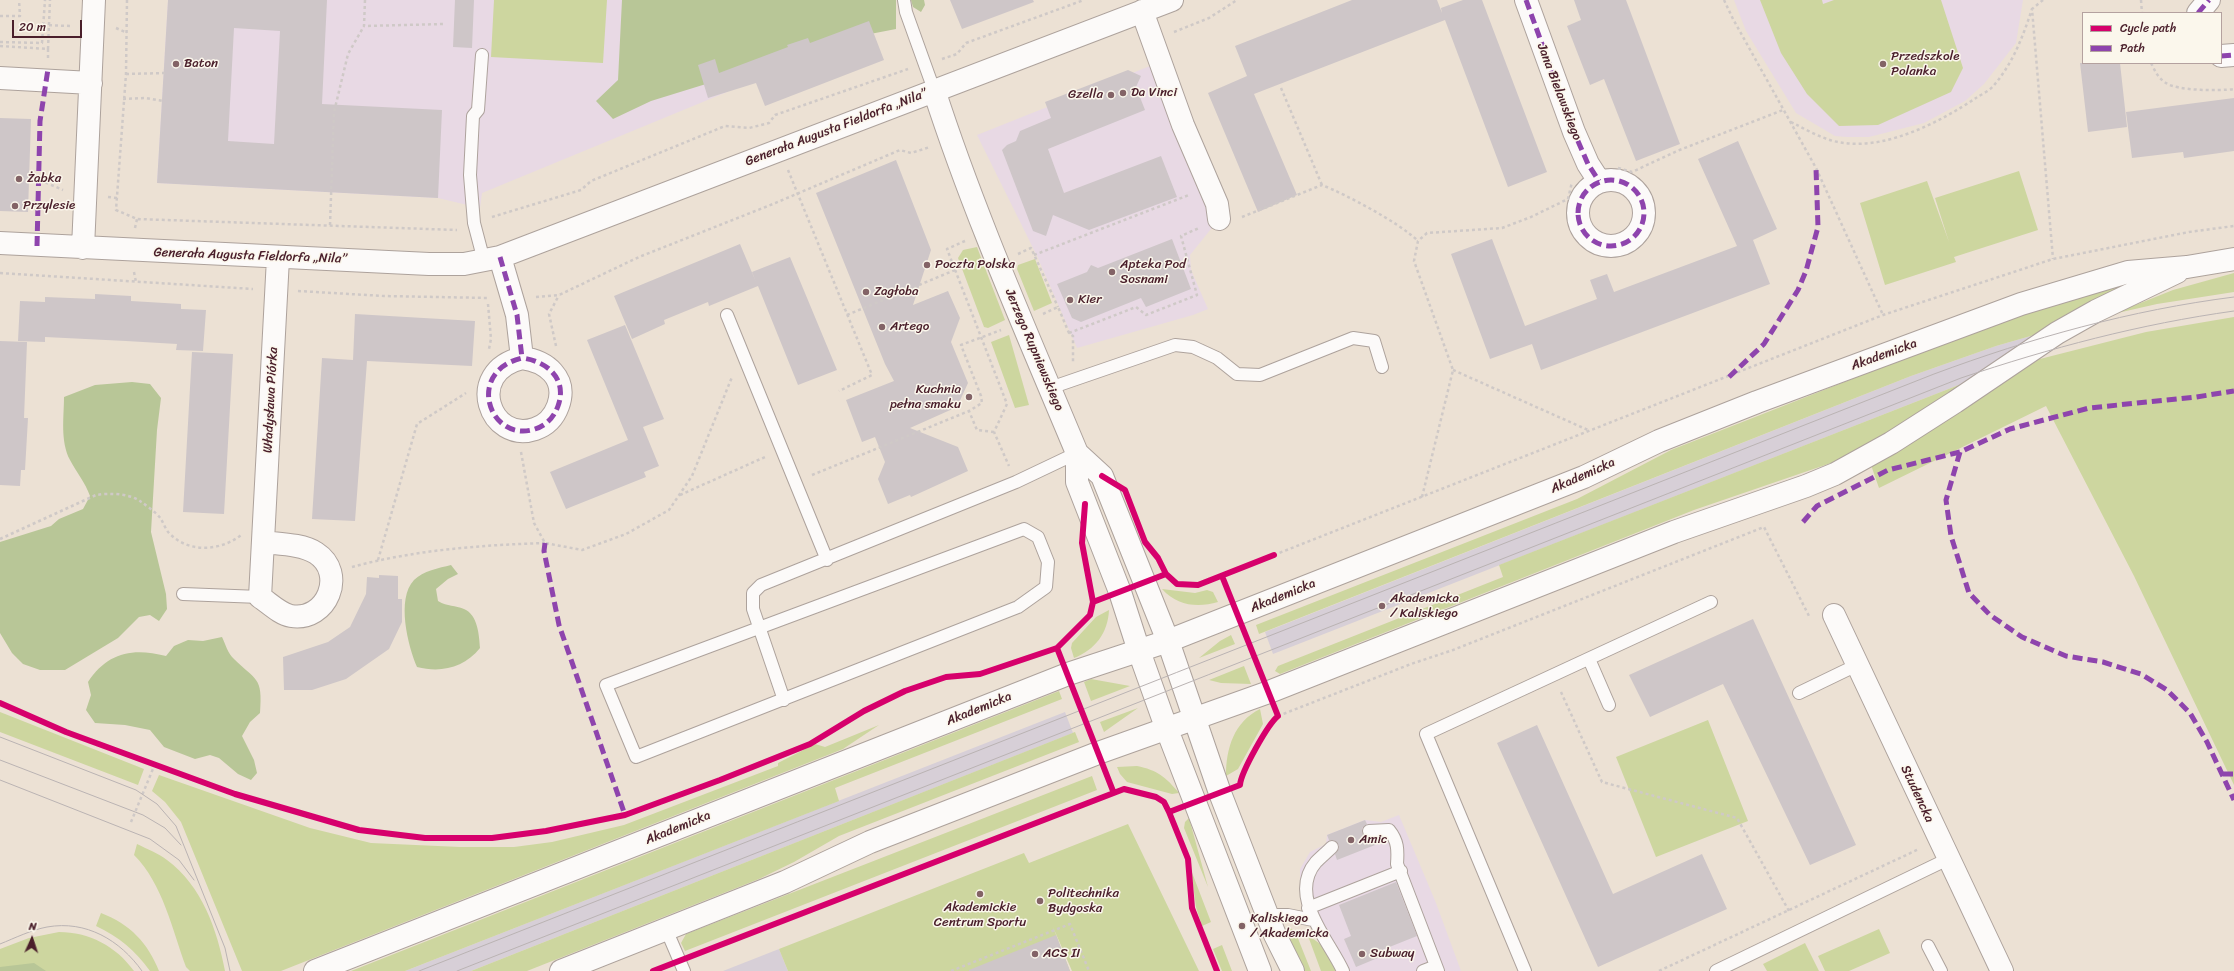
<!DOCTYPE html>
<html>
<head>
<meta charset="utf-8">
<style>
  body { margin:0 }
  #map { position:relative; width:2234px; height:971px; overflow:hidden; background:#ece1d4; font-family:Sriracha,sans-serif }
  canvas { display:block }
  .legend { position:absolute; left:2082px; top:12px; width:140px; height:52px; box-sizing:border-box; background:#fbf7ec; border:1px solid #b4a19f; margin:0; padding:5px 7px; list-style:none; font-size:12px; color:#4a1f2b }
  .legend li { display:flex; align-items:center; gap:8px; height:20px }
  .legend b { width:20px; border:1px solid #b4a19f }
  .north { position:absolute; left:12px; top:919px; width:40px; height:40px; -webkit-text-stroke:3px #fbf7ec; paint-order:stroke; rotate:3deg; font-size:11px; font-weight:700; line-height:16px; text-align:center; color:#4a1f2b }
  .north::after { content:''; display:block; margin:auto; width:14px; height:18px; background:#4a1f2b; clip-path:polygon(50% 0,100% 100%,50% 72%,0 100%) }
  .scale { position:absolute; left:12px; top:20px; width:70px; height:18px; box-sizing:border-box; border:2px solid #4a1f2b; border-top:0; padding-left:5px; font-size:12px; line-height:14px; white-space:nowrap; color:#4a1f2b; -webkit-text-stroke:3px #fbf7ec; paint-order:stroke }
</style>
</head>
<body>
<div id="map">
<canvas width="2234" height="971"></canvas>
<ul class="legend">
<li><b style="height:5px;background:#d6006c"></b>Cycle path</li>
<li><b style="height:5px;background:#8e44ad"></b>Path</li>
</ul>
<div class="north">N</div>
<div class="scale">20 m</div>
</div>
<script>
const g = document.querySelector('canvas').getContext('2d');
g.lineJoin = 'round';
function paint(path, color) { g.fillStyle = color; g.fill(path, 'evenodd'); }
function stroke(path, color, width, dash) { g.strokeStyle = color; g.lineWidth = width; g.lineCap = dash ? 'butt' : 'round'; g.setLineDash(dash || []); g.stroke(path); }
function label(font, color, halo, rows, align = 'center') {
  g.font = font + ' Sriracha,sans-serif'; g.lineWidth = 3; g.setLineDash([]); g.textBaseline = 'middle'; g.strokeStyle = halo; g.fillStyle = color; for (const [text, x, y, turn = 0] of rows) {
    g.save(); g.translate(x, y); g.rotate((+turn || 0) * Math.PI / 180); g.textAlign = isNaN(turn) ? turn : align; if (halo) g.strokeText(text, 0, 0); g.fillText(text, 0, 0); g.restore();
  }
}
paint(new Path2D(`
  M 168,0 L 697,0 L 727,92 L 482,193 L 480,208 L 438,198 L 157,183 Z
  M 1734,0 L 2023,0 L 2016,43 L 1984,84 L 1965,101 L 1924,123 L 1869,137 L 1847,137 L 1835,136 L 1796,113 L 1746,31 Z
  M 1160,62 L 1219,219 L 1190,255 L 1191,270 L 1208,309 L 1193,315 L 1077,348 L 1037,256 L 977,135 Z
  M 1399,815 L 1436,903 L 1461,971 L 1343,971 L 1300,887 L 1300,869 L 1310,852 L 1326,844 L 1327,835 L 1365,820 L 1381,822 Z`), '#e8d9e4');
paint(new Path2D(`
  M 2041,333 L 1974,379 L 1273,654 L 1265,632 L 1911,376 L 1996,346 Z
  M 1065,712 L 1073,733 L 471,971 L 405,971 Z
  M 779,949 L 788,971 L 723,971 Z`), '#d7cfd7');
paint(new Path2D(`
  M 494,0 L 607,0 L 603,63 L 491,57 Z
  M 1760,0 L 1822,0 L 1823,4 L 1834,0 L 1941,0 L 1963,68 L 1951,92 L 1878,125 L 1839,126 L 1807,94 L 1781,53 Z
  M 2019,171 L 2038,230 L 1954,257 L 1956,262 L 1885,285 L 1860,203 L 1927,181 L 1949,242 L 1935,198 Z
  M 977,247 L 1005,320 L 988,328 L 984,327 L 958,258 L 963,250 Z
  M 1035,259 L 1052,303 L 1034,311 L 1017,269 L 1018,265 Z
  M 2234,273 L 2234,292 L 2157,304 L 2113,314 L 2173,290 Z
  M 2132,282 L 2041,333 L 1996,346 L 1911,376 L 1259,634 L 1256,625 L 1577,499 L 1671,450 L 1908,357 L 2069,298 Z
  M 2234,317 L 2234,785 L 2134,576 L 2046,406 L 1879,488 L 1871,465 L 2036,360 L 2146,332 Z
  M 1009,335 L 1029,405 L 1015,408 L 991,342 Z
  M 1974,379 L 1910,421 L 1834,462 L 1694,510 L 1280,674 L 1275,671 L 1278,666 L 1503,577 L 1499,565 Z
  M 1162,589 L 1195,593 L 1207,590 L 1213,592 L 1218,602 C 1198,608 1177,606 1162,589 Z
  M 1109,610 C 1108,633 1095,650 1074,658 L 1071,648 L 1072,643 L 1096,617 Z
  M 1231,635 L 1235,644 L 1199,658 L 1220,641 Z
  M 1244,666 L 1251,684 L 1221,683 L 1209,680 Z
  M 1091,679 L 1130,686 L 1091,701 L 1084,682 Z
  M 1059,691 L 1062,699 L 835,788 L 839,801 L 405,971 L 351,971 Z
  M 1138,708 L 1104,732 L 1100,722 Z
  M 1260,709 L 1263,724 L 1238,769 L 1226,776 C 1226,748 1234,722 1260,709 Z
  M 0,712 L 144,769 L 138,785 L 0,732 Z
  M 1708,720 L 1748,821 L 1656,857 L 1616,757 Z
  M 879,725 L 843,749 L 281,971 L 242,971 L 181,822 L 165,802 L 152,791 L 159,775 L 310,828 L 371,843 L 460,847 L 514,847 L 552,842 L 624,825 L 778,766 L 778,763 L 815,744 L 825,747 Z
  M 1075,732 L 1079,742 L 839,836 L 794,862 L 759,879 L 527,971 L 471,971 Z
  M 1137,766 C 1157,770 1166,777 1179,793 L 1172,794 L 1127,782 L 1120,774 L 1117,767 Z
  M 1092,776 L 1097,790 L 685,951 L 681,943 L 686,934 Z
  M 1189,818 L 1208,887 L 1184,828 L 1185,822 Z
  M 1128,824 L 1199,971 L 1072,971 L 1053,927 L 1070,971 L 788,971 L 779,949 L 1024,853 L 1029,863 Z
  M 137,844 C 147,849 158,853 167,860 C 202,886 217,929 225,971 L 190,971 L 186,967 C 172,929 163,884 134,855 Z
  M 1191,870 L 1211,922 L 1202,926 L 1196,907 Z
  M 101,913 C 130,924 148,943 159,971 L 150,971 C 135,950 119,937 96,926 Z
  M 1290,928 L 1295,931 L 1311,971 L 1302,971 L 1286,931 Z
  M 1879,929 L 1890,953 L 1849,971 L 1825,971 L 1818,956 Z
  M 59,932 C 89,932 116,946 134,971 L 0,971 L 0,949 L 29,938 Z
  M 1308,936 C 1323,943 1330,956 1336,971 L 1321,971 Z
  M 1805,943 L 1819,971 L 1767,971 L 1763,964 Z
  M 1222,945 L 1232,971 L 1222,971 L 1213,949 Z`), '#cdd69f');
paint(new Path2D(`
  M 622,0 L 896,0 L 896,29 L 808,46 L 748,71 L 651,101 L 613,119 L 596,101 L 618,80 Z
  M 911,0 L 924,0 L 925,5 L 921,12 L 913,7 Z
  M 132,382 L 150,384 L 161,398 L 157,430 L 151,532 L 166,594 L 167,609 L 159,621 L 150,615 L 139,617 L 118,638 L 65,670 L 40,670 L 23,664 L 12,653 L 0,633 L 0,542 L 51,526 L 59,519 L 83,509 L 90,496 C 85,482 77,473 70,460 C 60,441 64,417 64,397 L 95,385 Z
  M 451,565 L 458,574 L 448,579 L 436,589 L 438,601 C 448,607 455,605 464,609 C 478,615 479,635 480,648 C 464,668 441,673 417,667 C 408,646 396,599 414,580 C 423,571 439,568 451,565 Z
  M 222,637 C 225,643 228,654 234,659 C 256,681 263,676 260,713 L 250,722 L 242,736 L 254,760 L 257,773 L 251,780 L 238,774 L 219,758 L 210,755 L 195,759 L 164,747 L 150,730 L 125,725 L 95,723 L 86,710 L 91,695 L 88,682 C 107,653 132,647 166,656 L 174,646 L 188,640 L 203,641 Z
  M 34,963 L 46,971 L 0,971 L 0,967 Z`), '#b8c697');
paint(new Path2D(`
  M 168,0 L 327,0 L 322,104 L 442,110 L 438,198 L 157,183 ZM 234,28 L 280,31 L 274,144 L 228,141 Z
  M 455,0 L 474,0 L 472,48 L 453,47 Z
  M 950,0 L 1033,0 L 1034,2 L 962,29 Z
  M 1352,0 L 1437,0 L 1442,13 L 1441,8 L 1463,0 L 1482,0 L 1547,172 L 1508,187 L 1445,20 L 1254,94 L 1297,195 L 1258,212 L 1208,93 L 1247,76 L 1235,46 Z
  M 1574,0 L 1626,0 L 1680,144 L 1636,161 L 1604,79 L 1590,85 L 1567,26 L 1581,20 Z
  M 869,21 L 884,60 L 765,106 L 756,83 L 708,98 L 698,65 L 715,59 L 719,73 L 788,47 L 787,45 L 808,38 L 810,43 Z
  M 2080,63 L 2120,63 L 2127,127 L 2088,132 Z
  M 1128,70 L 1141,76 L 1136,87 L 1145,110 L 1048,149 L 1064,193 L 1161,156 L 1177,197 L 1089,230 L 1053,215 L 1046,236 L 1033,231 L 1002,150 L 1007,145 L 1016,141 L 1020,131 L 1051,118 L 1045,102 Z
  M 2234,98 L 2234,151 L 2184,158 L 2183,152 L 2132,158 L 2126,112 Z
  M 0,118 L 31,119 L 28,212 L 0,211 Z
  M 1738,141 L 1777,229 L 1753,240 L 1770,284 L 1541,370 L 1532,344 L 1490,359 L 1451,254 L 1492,239 L 1525,326 L 1597,299 L 1590,280 L 1607,274 L 1614,292 L 1737,246 L 1698,159 Z
  M 896,160 L 931,250 L 913,305 L 948,291 L 960,318 L 951,342 L 968,383 L 957,407 L 910,428 L 958,447 L 968,471 L 911,497 L 910,495 L 888,504 L 878,479 L 885,462 L 875,437 L 862,442 L 846,400 L 894,381 L 885,364 L 816,193 Z
  M 1172,239 L 1191,289 L 1146,307 L 1141,298 L 1081,322 L 1072,318 L 1057,284 L 1087,272 L 1091,265 L 1098,268 Z
  M 740,244 L 756,282 L 752,272 L 790,257 L 837,370 L 798,385 L 758,286 L 709,306 L 708,302 L 664,320 L 665,324 L 632,339 L 614,296 Z
  M 95,294 L 131,296 L 131,301 L 181,304 L 181,309 L 206,310 L 203,351 L 176,350 L 177,344 L 126,341 L 45,337 L 45,342 L 18,341 L 20,301 L 45,302 L 45,297 L 95,299 Z
  M 355,314 L 475,321 L 472,366 L 367,361 L 355,521 L 312,519 L 322,358 L 353,360 Z
  M 625,325 L 664,419 L 643,427 L 659,466 L 644,472 L 646,477 L 566,509 L 550,472 L 628,440 L 587,340 Z
  M 0,341 L 27,342 L 24,418 L 28,418 L 25,470 L 21,470 L 20,486 L 0,485 Z
  M 192,352 L 233,354 L 224,514 L 183,512 Z
  M 379,575 L 398,576 L 398,599 L 402,599 L 402,622 L 389,649 L 346,679 L 312,690 L 284,690 L 283,657 L 328,642 L 350,627 L 366,594 L 367,577 L 379,578 Z
  M 1753,619 L 1856,845 L 1810,865 L 1723,684 L 1650,717 L 1629,675 Z
  M 1537,725 L 1613,894 L 1702,854 L 1727,909 L 1598,967 L 1497,743 Z
  M 1365,820 L 1367,824 L 1362,828 L 1363,835 L 1366,838 L 1372,838 L 1375,845 L 1337,860 L 1335,854 L 1339,849 L 1339,845 L 1334,840 L 1329,840 L 1327,835 Z
  M 1396,882 L 1417,936 L 1377,952 L 1380,957 L 1356,967 L 1344,939 L 1351,936 L 1339,905 Z
  M 1056,935 L 1070,971 L 969,971 L 969,970 Z`), '#cec6c8');
const service = new Path2D(`
  M 904,0 L 906,12 L 934,90
  M 482,55 L 478,110 L 473,116 L 470,175 L 474,223 L 484,261
  M 727,315 L 827,560
  M 1050,388 L 1175,345 L 1193,347 L 1217,358 L 1237,374 L 1260,375 L 1353,338 L 1374,341 L 1382,367
  M 1024,529 L 1038,537 L 1048,562 L 1046,587 L 1018,607 L 636,757 L 606,685 Z
  M 183,594 L 260,597
  M 1589,659 L 1609,705
  M 1799,693 L 1857,665
  M 784,700 L 753,609 L 753,593 L 761,585 L 1016,482 L 1077,453
  M 1369,831 L 1389,830 C 1398,841 1398,850 1397,864 L 1438,971
  M 1332,847 C 1327,852 1321,857 1316,862 C 1287,896 1329,940 1343,971
  M 1308,908 L 1401,871
  M 1267,915 L 1288,915 L 1313,920
  M 666,929 L 684,971
  M 1928,946 L 1941,971
  M 1423,971 L 1436,966
  M 1525,971 L 1426,734 L 1711,602
  M 1716,971 L 1948,859`);
const minor = new Path2D(`
  M 1526,0 L 1574,132 L 1588,164 L 1599,181
  M 1142,11 L 1183,125 L 1217,204 L 1219,219
  M 2198,13 L 2209,0
  M 2221,56 L 2234,55
  M 0,78 L 91,83
  M 934,90 C 974,214 1027,333 1077,453 L 1077,482 L 1120,592 L 1139,651
  M1578 213a33 33 0 1 1 66 0a33 33 0 1 1-66 0Z
  M 0,243 L 429,264 L 464,264 L 500,257 L 1172,0
  M 83,248 L 94,0
  M 500,257 L 517,315 L 522,358 C 464,372 490,444 535,429 C 547,425 554,417 558,406 C 568,378 546,361 522,358
  M 1077,453 L 1102,476 L 1168,641
  M 263,542 C 279,544 302,544 316,553 C 347,573 327,622 291,616 C 280,614 269,603 260,597 L 278,258
  M 1834,615 L 2002,971`);
const tertiary = new Path2D(`
  M 1168,641 L 1220,793 L 1275,935 L 1293,971
  M 1139,651 L 1166,727 L 1260,971
  M 315,971 L 1068,674 L 1168,641 L 1584,477 L 1659,441 L 1757,402 L 2021,304 L 2128,272 L 2187,267 L 2234,259
  M 561,971 L 785,882 L 870,842 L 1098,753 L 1269,692 L 1674,532 L 1806,486 L 1835,474 L 1891,443 L 1955,402 L 2057,333 L 2096,311 L 2177,272`);
stroke(service, '#ada29c', 14);
stroke(minor, '#ada29c', 24);
stroke(tertiary, '#ada29c', 24);
stroke(new Path2D(`
  M 127,0 L 126,74 L 116,210 L 137,219 L 457,230
  M 365,0 L 364,26 L 445,24
  M 1724,0 L 1733,19 L 1816,168 L 1883,315
  M 2043,0 L 2032,9 L 2053,259
  M 2141,0 L 2142,13
  M 0,16 L 20,16 L 19,0
  M 43,25 L 71,26
  M 116,28 L 127,33
  M 1174,32 L 1209,18 L 1237,0
  M 0,42 L 42,43 L 45,0
  M 0,46 L 48,49 L 48,58
  M 48,49 L 50,0
  M 942,59 L 957,54 L 966,43 L 1084,0
  M 2151,63 C 2155,71 2158,78 2166,83 C 2177,91 2220,91 2234,89
  M 126,74 L 165,73
  M 1281,88 L 1322,185
  M 123,99 L 146,98 L 163,101
  M 1791,122 C 1807,130 1825,141 1844,143 C 1888,149 1940,122 1976,98 C 1982,94 1991,90 1995,84 C 2014,61 2023,36 2032,9
  M 1618,168 L 1632,172 L 1677,151 L 1783,110
  M 788,170 L 872,375 L 839,391
  M 40,180 L 63,190
  M 108,197 L 117,198
  M 492,217 L 581,190 L 591,181 L 725,126 L 749,128 L 769,123 L 775,115 L 908,69
  M 1242,217 L 1322,185 C 1345,194 1400,223 1418,241
  M 330,225 L 334,112 L 348,54 L 364,26
  M 135,228 L 137,219
  M 965,241 L 947,249 L 1007,404 L 994,432 L 1009,466
  M 1018,254 L 1031,248 L 1058,307
  M 1034,255 L 1189,195
  M 134,272 L 136,282
  M 0,273 L 253,289
  M 298,291 L 384,296 L 489,298
  M 536,297 L 559,295 L 639,257 L 773,204 L 900,150 L 911,153 L 930,147
  M 488,304 L 491,339 L 489,349
  M 1043,314 L 1058,307 L 1069,333 L 1073,336 L 1073,362
  M 847,315 L 955,270
  M 1069,333 L 1136,307 L 1146,315 L 1197,295 L 1181,236 L 1199,228
  M 556,346 L 549,314 L 559,295
  M 1453,370 L 1588,430
  M 994,432 L 977,430 L 969,411 L 982,403 L 981,396 L 961,345 L 1001,330
  M 521,452 L 534,523 L 545,543 L 582,550 L 626,534 L 669,510 L 692,476 L 732,377
  M 812,475 L 969,411
  M 680,495 L 765,457
  M 1422,497 L 1453,370 L 1414,261 L 1418,241 L 1427,233 L 1502,228 L 1531,217 L 1568,199 L 1572,182
  M 0,539 L 96,495 C 109,493 128,493 140,501 C 147,506 157,513 161,519 C 164,524 166,531 171,535 C 190,553 221,551 241,535
  M 1274,555 L 1883,315 L 2053,259 L 2189,232 L 2234,226
  M 378,560 L 417,424 L 466,393
  M 352,567 C 414,550 481,545 545,543
  M 1561,692 L 1602,782 L 1737,818 L 1789,911
  M 1278,716 L 1411,664 L 1453,650 L 1764,527 L 1810,618
  M 131,822 L 155,764
  M 951,971 L 1070,924 L 1089,971
  M 1659,971 L 1919,849`), '#cfc9c7', 2.5, [3, 3]);
stroke(service, '#fcfaf9', 12);
stroke(minor, '#fcfaf9', 22);
stroke(tertiary, '#fcfaf9', 22);
stroke(new Path2D(`
  M 0,737 L 136,790 L 157,804 L 176,826 L 225,948 L 230,971
  M 0,760 L 143,815 L 165,828 L 181,845
  M 0,780 L 150,839 L 179,860 L 194,880
  M 0,944 C 15,938 31,930 47,927 C 86,920 120,940 142,971
  M 419,971 L 1934,374 C 2031,338 2131,310 2234,297
  M 457,971 L 1961,378 C 2050,348 2140,324 2234,311`), '#bab3b3', 1);
stroke(new Path2D(`
  M 1526,0 L 1574,132 L 1588,164 L 1599,181
  M 2198,13 L 2209,0
  M 2221,56 L 2234,55
  M1578 213a33 33 0 1 1 66 0a33 33 0 1 1-66 0Z
  M 37,246 L 40,121 L 48,69
  M 500,257 L 517,315 L 522,358 C 464,372 490,444 535,429 C 547,425 554,417 558,406 C 568,378 546,361 522,358
  M 1729,377 L 1764,344 L 1798,290 L 1806,271 L 1818,227 L 1816,168
  M 1960,452 L 1946,500 L 1951,536 L 1969,593 L 1990,615 L 2022,637 L 2066,656 L 2103,662 L 2141,674 L 2167,690 L 2190,713 L 2207,742 L 2234,800
  M 1803,522 L 1817,506 L 1888,470 L 1960,452 L 2010,429 L 2089,408 L 2196,397 L 2234,391
  M 545,543 L 544,551 L 559,625 L 625,815
  M 2223,774 L 2234,774`), '#8e44ad', 5, [10, 5]);
stroke(new Path2D(`
  M 1102,476 L 1125,490 L 1145,542 L 1158,558 L 1166,574 L 1177,584 L 1198,585 L 1274,555
  M 1093,602 L 1166,574
  M 1057,648 L 1113,791
  M 0,703 L 66,732 L 235,794 L 359,830 L 425,838 L 492,838 L 546,831 L 625,815 L 720,780 L 810,744 L 864,711 L 905,691 L 946,677 L 980,674 L 1057,648 L 1090,615 L 1093,602 L 1082,543 L 1085,504
  M 1169,812 L 1240,785 C 1241,772 1268,724 1278,716 L 1222,576
  M 653,971 L 1124,789 L 1156,797 L 1164,802 L 1169,812 L 1188,859 L 1192,908 L 1217,971`), '#d6006c', 6);
for (const [x, y, r, color] of [
  [176,64,4,"#836366"],
  [1883,64,4,"#836366"],
  [1123,93,4,"#836366"],
  [1111,95,4,"#836366"],
  [19,179,4,"#836366"],
  [15,206,4,"#836366"],
  [927,265,4,"#836366"],
  [1112,272,4,"#836366"],
  [866,292,4,"#836366"],
  [1070,300,4,"#836366"],
  [882,327,4,"#836366"],
  [969,397,4,"#836366"],
  [1382,606,4,"#836366"],
  [1351,840,4,"#836366"],
  [980,894,4,"#836366"],
  [1040,901,4,"#836366"],
  [1242,926,4,"#836366"],
  [1035,954,4,"#836366"],
  [1362,954,4,"#836366"]
]) { const dot = new Path2D(); dot.arc(x, y, r, 0, 2 * Math.PI); g.fillStyle = color; g.fill(dot); stroke(dot, '#fbf7ec', 1.5); }
label('13px', '#4a1f2b', '#fbf7ec', [
  ["Przedszkole",1891,57],
  ["Polanka",1891,72],
  ["Baton",184,64],
  ["Da Vinci",1131,93],
  ["Gzella",1103,95,"right"],
  ["Żabka",27,179],
  ["Przylesie",23,206],
  ["Poczta Polska",935,265],
  ["Apteka Pod",1120,265],
  ["Sosnami",1120,280],
  ["Zagłoba",874,292],
  ["Kier",1078,300],
  ["Artego",890,327],
  ["Kuchnia",961,390,"right"],
  ["pełna smaku",961,405,"right"],
  ["Akademicka",1390,599],
  ["/ Kaliskiego",1390,614],
  ["Amic",1359,840],
  ["Politechnika",1048,894],
  ["Bydgoska",1048,909],
  ["Akademickie",980,908,"center"],
  ["Centrum Sportu",980,923,"center"],
  ["Kaliskiego",1250,919],
  ["/ Akademicka",1250,934],
  ["ACS II",1043,954],
  ["Subway",1370,954]
], 'left');
label('13px', '#4a1f2b', '#fbf7ec', [
  ["Jana Bielawskiego",1559,92,69],
  ["Generała Augusta Fieldorfa „Nila”",836,128,-21],
  ["Generała Augusta Fieldorfa „Nila”",250,256,2],
  ["Jerzego Rupniewskiego",1034,350,67],
  ["Akademicka",1884,355,-20],
  ["Władysława Piórka",271,400,-87],
  ["Akademicka",1583,476,-24],
  ["Akademicka",1283,596,-22],
  ["Akademicka",979,709,-22],
  ["Studencka",1917,794,65],
  ["Akademicka",678,828,-22]
]);
</script>
</body>
</html>
